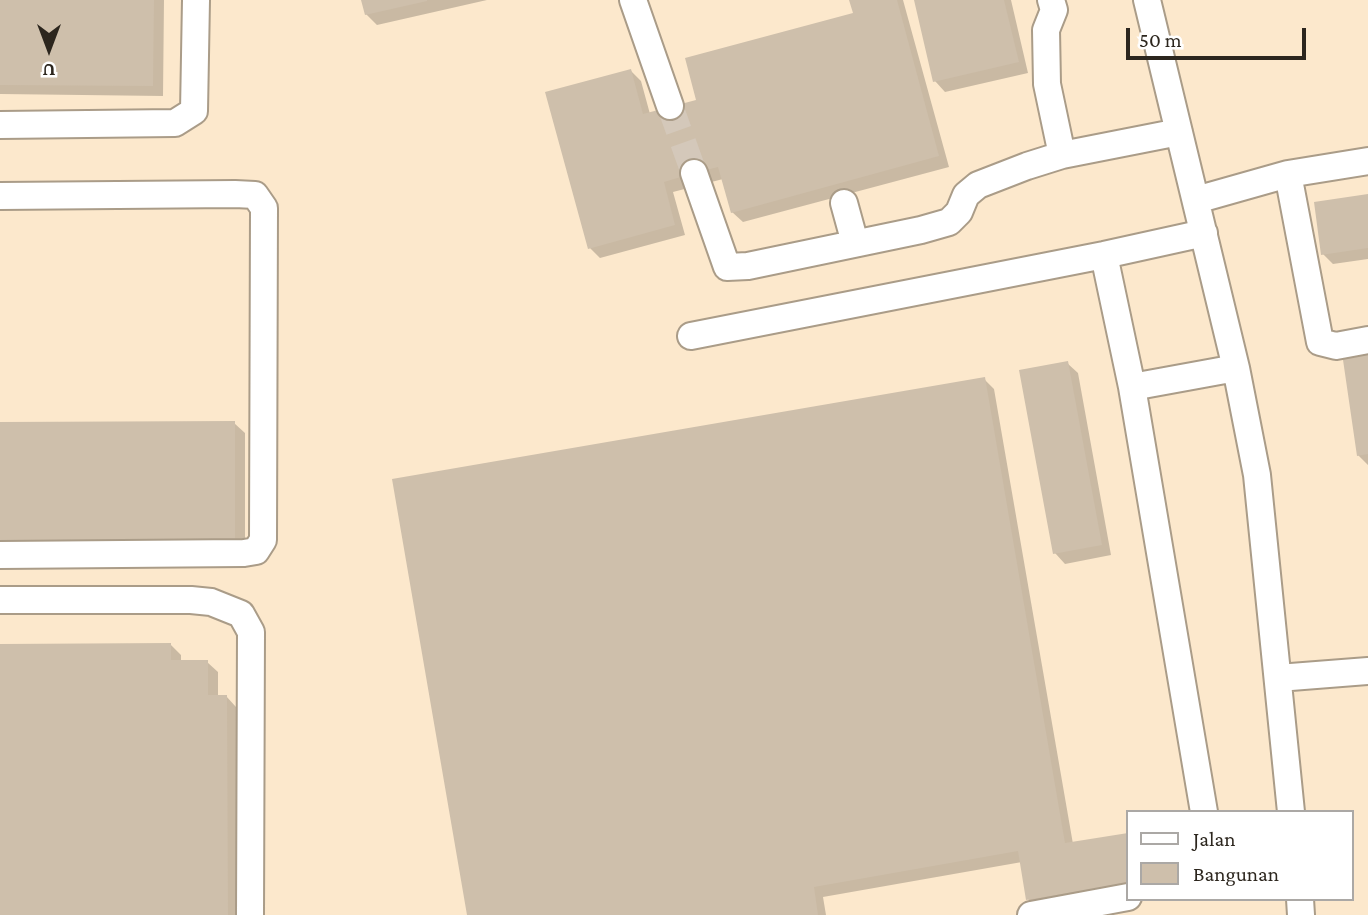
<!DOCTYPE html>
<html>
<head>
<meta charset="utf-8">
<style>
  body { margin:0 }
  #map { position:relative; width:1368px; height:915px; overflow:hidden; background:#fef1e1; font-family:"Crimson Pro",serif }
  canvas { display:block }
  .legend { position:absolute; left:1126px; top:810px; width:228px; height:91px; box-sizing:border-box; background:#fff; border:2px solid #aba8a5; margin:0; padding:9px 12px; list-style:none; font-size:21px; color:#2c261e }
  .legend li { display:flex; align-items:center; gap:14px; height:35px }
  .legend b { width:35px; border:2px solid #aba8a5 }
  .north { position:absolute; left:14px; top:14px; width:70px; height:70px; -webkit-text-stroke:5px #fff; paint-order:stroke; rotate:180deg; font-size:19px; font-weight:700; line-height:28px; text-align:center; color:#2c261e }
  .north::after { content:''; display:block; margin:auto; width:24px; height:32px; background:#2c261e; clip-path:polygon(50% 0,100% 100%,50% 72%,0 100%) }
  .scale { position:absolute; left:1126px; top:28px; width:180px; height:32px; box-sizing:border-box; border:4px solid #2c261e; border-top:0; padding-left:9px; font-size:21px; line-height:24px; white-space:nowrap; color:#2c261e; -webkit-text-stroke:5px #fff; paint-order:stroke }
</style>
</head>
<body>
<div id="map">
<canvas width="1368" height="915"></canvas>
<ul class="legend">
<li><b style="height:9px;background:#fff"></b>Jalan</li>
<li><b style="height:19px;background:#cebfab"></b>Bangunan</li>
</ul>
<div class="north">U</div>
<div class="scale">50 m</div>
</div>
<script>
const g = document.querySelector('canvas').getContext('2d');
g.lineJoin = 'round';
function paint(path, color) { g.fillStyle = color; g.fill(path, 'evenodd'); }
function stroke(path, color, width, dash) { g.strokeStyle = color; g.lineWidth = width; g.lineCap = dash ? 'butt' : 'round'; g.setLineDash(dash || []); g.stroke(path); }
paint(new Path2D(`
  M 0,0 L 1368,0 L 1368,915 L 0,915 ZM 1128,812 L 1352,812 L 1352,899 L 1128,899 Z`), '#fce8cc');
paint(new Path2D(`
  M 0,0 L 164,0 L 163,96 L 0,94 Z
  M 363,0 L 487,0 L 377,25 L 366,14 Z
  M 851,0 L 903,0 L 949,167 L 743,222 L 732,212 L 723,179 L 673,192 L 685,235 L 600,258 L 590,248 L 631,71 L 641,81 L 650,114 L 698,101 L 855,14 Z
  M 916,0 L 1011,0 L 1028,73 L 945,92 L 935,81 Z
  M 1368,196 L 1368,259 L 1333,264 L 1323,254 Z
  M 1368,351 L 1368,465 L 1358,455 Z
  M 1067,363 L 1078,373 L 1111,555 L 1065,564 L 1055,553 Z
  M 984,379 L 994,389 L 1073,844 L 1128,834 L 1128,894 L 1038,909 L 1028,899 L 1022,862 L 823,897 L 826,915 L 469,915 Z
  M 234,423 L 245,433 L 245,550 L 0,424 Z
  M 170,644 L 181,655 L 181,662 L 207,662 L 218,672 L 218,696 L 226,696 L 236,707 L 238,915 L 0,915 L 0,645 Z`), '#0003');
paint(new Path2D(`
  M 0,0 L 154,0 L 153,86 L 0,85 Z
  M 361,0 L 427,0 L 427,1 L 365,15 Z
  M 849,0 L 897,0 L 939,156 L 731,213 L 718,167 L 694,173 L 664,182 L 675,225 L 588,249 L 545,92 L 631,69 L 643,114 L 696,100 L 685,58 L 853,13 Z
  M 914,0 L 1004,0 L 1019,62 L 933,82 Z
  M 1368,194 L 1368,248 L 1321,255 L 1314,202 Z
  M 1368,349 L 1368,454 L 1357,456 L 1342,353 Z
  M 1068,361 L 1102,545 L 1053,554 L 1019,370 Z
  M 985,377 L 1065,843 L 1128,833 L 1128,883 L 1026,900 L 1018,851 L 814,887 L 818,915 L 467,915 L 392,479 Z
  M 235,421 L 235,540 L 0,542 L 0,422 Z
  M 171,643 L 171,660 L 208,660 L 208,695 L 227,695 L 228,915 L 0,915 L 0,644 Z`), '#cebfab');
stroke(new Path2D(`
  M 670,106 L 694,173`), '#d4c8ba', 26, [26, 13]);
const minor = new Path2D(`
  M 633,0 L 670,106
  M 1051,0 L 1054,10 L 1046,30 L 1047,84 L 1062,155
  M 1147,0 L 1236,368 L 1257,475 L 1291,812
  M 0,125 L 175,123 L 194,111 L 196,0
  M 694,173 L 727,267 L 748,266 L 921,230 L 949,222 L 959,212 L 966,195 L 978,185 L 1027,166 L 1062,155 L 1179,132
  M 1288,174 L 1320,342 L 1336,346 L 1368,340
  M 0,196 L 235,194 L 255,195 L 264,208 L 263,540 L 256,551 L 244,553 L 0,555
  M 1196,200 L 1288,174 L 1368,161
  M 844,203 L 855,243
  M 1104,255 L 1132,387 L 1204,812
  M 691,336 L 1104,255 L 1204,233
  M 1132,387 L 1236,368
  M 0,600 L 191,600 L 211,602 L 241,614 L 251,632 L 250,915
  M 1278,678 L 1368,671
  M 1300,899 L 1301,915
  M 1031,915 L 1128,897`);
stroke(minor, '#aa9c88', 30);
stroke(minor, '#fff', 26);
</script>
</body>
</html>
